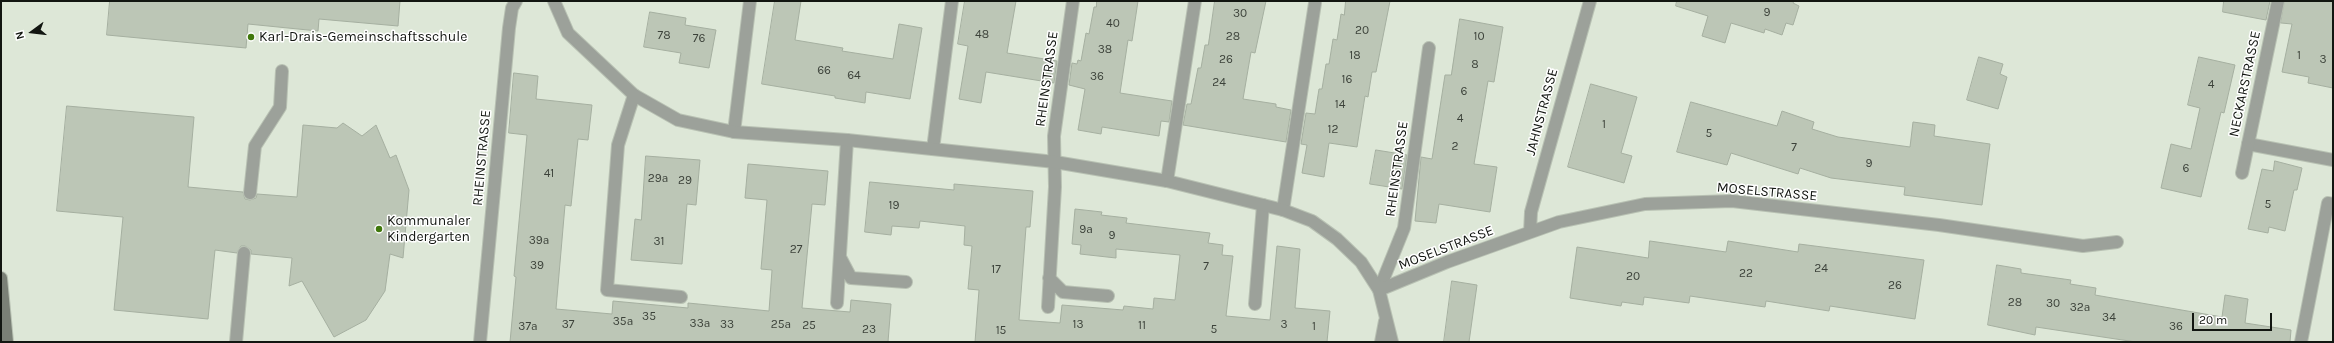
<!DOCTYPE html>
<html>
<head>
<meta charset="utf-8">
<style>
  body { margin:0 }
  #map { position:relative; width:2334px; height:343px; overflow:hidden; background:#dde7d7; font-family:Karla,sans-serif }
  canvas { display:block }
  .frame { position:absolute; inset:0; border:2px solid #121611; pointer-events:none }
  .north { position:absolute; left:12px; top:12px; width:40px; height:40px; -webkit-text-stroke:3px #fff; paint-order:stroke; rotate:255deg; font-size:11px; font-weight:700; line-height:16px; text-align:center; color:#121611 }
  .north::after { content:''; display:block; margin:auto; width:14px; height:18px; background:#121611; clip-path:polygon(50% 0,100% 100%,50% 72%,0 100%) }
  .scale { position:absolute; left:2192px; top:313px; width:80px; height:18px; box-sizing:border-box; border:2px solid #121611; border-top:0; padding-left:5px; font-size:12px; line-height:14px; white-space:nowrap; color:#121611; -webkit-text-stroke:3px #fff; paint-order:stroke }
</style>
</head>
<body>
<div id="map">
<canvas width="2334" height="343"></canvas>
<div class="frame"></div>
<div class="north">N</div>
<div class="scale">20 m</div>
</div>
<script>
const g = document.querySelector('canvas').getContext('2d');
g.lineJoin = 'round';
function paint(path, color) { g.fillStyle = color; g.fill(path, 'evenodd'); }
function stroke(path, color, width, dash) { g.strokeStyle = color; g.lineWidth = width; g.lineCap = dash ? 'butt' : 'round'; g.setLineDash(dash || []); g.stroke(path); }
function label(font, color, halo, rows, align = 'center') {
  g.font = font + ' Karla,sans-serif'; g.lineWidth = 3; g.setLineDash([]); g.textBaseline = 'middle'; g.strokeStyle = halo; g.fillStyle = color; for (const [text, x, y, turn = 0] of rows) {
    g.save(); g.translate(x, y); g.rotate((+turn || 0) * Math.PI / 180); g.textAlign = isNaN(turn) ? turn : align; if (halo) g.strokeText(text, 0, 0); g.fillText(text, 0, 0); g.restore();
  }
}
const building = new Path2D(`
  M 110,1 L 400,1 L 398,26 L 319,19 L 318,31 L 248,24 L 246,48 L 107,35 Z
  M 775,1 L 801,1 L 795,40 L 843,48 L 842,51 L 893,59 L 899,24 L 922,28 L 910,99 L 866,92 L 865,103 L 835,98 L 835,96 L 762,84 Z
  M 965,1 L 1016,1 L 1007,53 L 1057,61 L 1054,83 L 986,72 L 981,103 L 959,99 L 968,46 L 958,44 Z
  M 1097,1 L 1138,1 L 1132,41 L 1128,40 L 1120,93 L 1172,101 L 1169,122 L 1161,121 L 1159,136 L 1102,127 L 1101,134 L 1078,130 L 1085,89 L 1069,85 L 1072,63 L 1077,64 L 1078,60 L 1081,61 L 1086,33 L 1089,34 L 1094,7 L 1096,7 Z
  M 1215,1 L 1266,1 L 1255,53 L 1251,52 L 1243,99 L 1276,104 L 1276,107 L 1291,110 L 1286,142 L 1183,125 L 1187,104 L 1191,104 L 1198,68 L 1201,68 L 1205,45 L 1208,45 Z
  M 1346,1 L 1390,1 L 1376,72 L 1372,72 L 1368,97 L 1365,96 L 1357,147 L 1329,143 L 1324,177 L 1302,173 L 1307,145 L 1301,144 L 1306,113 L 1315,114 L 1319,89 L 1322,89 L 1326,64 L 1329,64 L 1333,39 L 1337,40 L 1341,14 L 1344,15 Z
  M 1677,1 L 1794,1 L 1793,3 L 1799,6 L 1793,25 L 1786,23 L 1782,35 L 1765,29 L 1764,33 L 1731,23 L 1725,43 L 1702,36 L 1708,16 L 1676,6 Z
  M 2224,1 L 2270,1 L 2266,20 L 2223,12 Z
  M 2285,1 L 2333,1 L 2333,88 L 2308,83 L 2309,77 L 2282,72 L 2292,24 L 2281,23 Z
  M 650,12 L 686,18 L 685,25 L 716,30 L 709,68 L 679,63 L 681,53 L 644,47 Z
  M 1460,19 L 1503,27 L 1494,82 L 1488,81 L 1474,164 L 1497,167 L 1490,212 L 1439,204 L 1436,223 L 1415,221 L 1421,157 L 1432,159 L 1445,75 L 1451,75 Z
  M 1979,57 L 2003,64 L 2000,74 L 2007,77 L 1998,109 L 1967,100 Z
  M 2199,57 L 2235,65 L 2224,113 L 2221,112 L 2201,197 L 2161,188 L 2171,144 L 2191,149 L 2200,108 L 2188,105 Z
  M 514,73 L 538,76 L 536,99 L 592,105 L 588,140 L 578,139 L 571,206 L 565,205 L 556,309 L 612,314 L 613,301 L 688,308 L 688,303 L 769,311 L 772,270 L 761,269 L 767,200 L 745,198 L 748,164 L 772,166 L 828,171 L 825,205 L 812,204 L 802,308 L 850,312 L 851,300 L 891,304 L 888,342 L 510,342 L 516,277 L 514,276 L 527,135 L 509,133 Z
  M 1591,84 L 1637,97 L 1621,153 L 1632,156 L 1624,183 L 1568,167 Z
  M 1691,102 L 1777,126 L 1782,111 L 1814,122 L 1812,129 L 1838,137 L 1910,147 L 1913,122 L 1935,125 L 1934,136 L 1990,144 L 1982,205 L 1904,195 L 1905,187 L 1831,178 L 1800,168 L 1798,174 L 1731,153 L 1727,165 L 1677,152 Z
  M 67,106 L 194,117 L 188,187 L 243,192 L 245,199 L 250,200 L 256,198 L 257,194 L 297,197 L 303,125 L 337,128 L 343,123 L 362,136 L 376,125 L 390,158 L 396,155 L 409,190 L 403,258 L 390,254 L 385,291 L 366,320 L 334,337 L 302,281 L 289,286 L 292,258 L 251,254 L 251,250 L 245,246 L 241,246 L 237,253 L 215,250 L 208,319 L 114,310 L 123,217 L 57,211 Z
  M 1376,150 L 1407,155 L 1402,189 L 1370,184 Z
  M 646,156 L 700,160 L 696,205 L 687,204 L 682,264 L 631,260 L 635,219 L 641,220 Z
  M 2275,161 L 2302,168 L 2297,190 L 2294,190 L 2285,231 L 2269,227 L 2268,233 L 2248,229 L 2262,169 L 2273,171 Z
  M 870,182 L 954,190 L 954,184 L 1033,191 L 1030,227 L 1026,227 L 1019,320 L 1060,323 L 1062,305 L 1123,310 L 1124,306 L 1153,309 L 1154,298 L 1175,300 L 1180,255 L 1116,249 L 1116,258 L 1080,254 L 1081,245 L 1072,244 L 1075,209 L 1102,212 L 1101,215 L 1127,218 L 1126,223 L 1210,233 L 1208,243 L 1223,245 L 1222,255 L 1233,256 L 1226,316 L 1270,320 L 1277,246 L 1300,249 L 1295,308 L 1330,311 L 1327,342 L 975,342 L 979,290 L 968,289 L 972,246 L 964,245 L 965,226 L 920,221 L 919,228 L 892,226 L 891,235 L 865,232 Z
  M 1650,241 L 1726,252 L 1728,241 L 1798,252 L 1799,244 L 1924,260 L 1915,319 L 1830,306 L 1829,311 L 1766,301 L 1765,307 L 1690,296 L 1689,303 L 1644,297 L 1643,305 L 1622,302 L 1621,306 L 1570,298 L 1577,247 L 1648,258 Z
  M 1997,265 L 2021,269 L 2021,273 L 2071,280 L 2070,284 L 2096,288 L 2095,295 L 2222,317 L 2225,295 L 2248,299 L 2245,323 L 2291,330 L 2290,342 L 2136,342 L 2036,327 L 2035,335 L 1988,325 Z
  M 1452,281 L 1477,285 L 1469,342 L 1444,342 Z`);
paint(building, '#bcc6b6');
stroke(building, '#a5afa0', 1);
const service = new Path2D(`
  M 634,95 L 618,145 L 607,290 L 681,297
  M 734,132 L 750,1
  M 2248,144 L 2333,160
  M 933,149 L 952,1
  M 1167,181 L 1195,1
  M 250,193 L 255,146 L 280,107 L 282,71
  M 1283,210 L 1315,3
  M 841,259 L 851,278 L 906,282
  M 1049,278 L 1063,292 L 1108,296
  M 1379,290 L 1404,228 L 1429,48
  M 837,303 L 847,140
  M 1255,304 L 1263,205
  M 1048,307 L 1055,187 L 1054,136 L 1073,1
  M 236,342 L 244,253`);
const minor = new Path2D(`
  M 554,1 L 568,33 L 634,95 L 678,120 L 734,132 L 847,140 L 1055,162 L 1167,181 L 1283,210 L 1312,221 L 1337,239 L 1361,262 L 1379,290 L 1392,342
  M 2242,173 L 2278,1
  M 1530,232 L 1531,212 L 1590,1
  M 1379,290 L 1447,262 L 1559,222 L 1645,204 L 1732,201 L 1939,225 L 2083,246 L 2117,242
  M 480,342 L 509,28 L 512,8 L 516,1
  M 1381,342 L 1385,321
  M 2301,342 L 2328,203 L 2333,204`);
const secondary = new Path2D(`
  M 1,278 L 7,342`);
stroke(service, '#b8c1b3', 14);
stroke(minor, '#b8c1b3', 14);
stroke(secondary, '#b8c1b3', 14);
stroke(service, '#9ca19a', 12);
stroke(minor, '#9ca19a', 12);
stroke(secondary, '#7a8076', 12);
for (const [x, y, r, color] of [
  [251,37,4,"#40780c"],
  [379,229,4,"#40780c"]
]) { const dot = new Path2D(); dot.arc(x, y, r, 0, 2 * Math.PI); g.fillStyle = color; g.fill(dot); stroke(dot, '#fff', 1.5); }
label('12px', '#3c423a', null, [
  ["9",1767,13],
  ["30",1240,14],
  ["40",1113,24],
  ["20",1362,31],
  ["48",982,35],
  ["78",664,36],
  ["28",1233,37],
  ["10",1479,37],
  ["76",699,39],
  ["38",1105,50],
  ["18",1355,56],
  ["1",2299,56],
  ["26",1226,60],
  ["3",2323,60],
  ["8",1475,65],
  ["66",824,71],
  ["64",854,76],
  ["36",1097,77],
  ["16",1347,80],
  ["24",1219,83],
  ["4",2211,85],
  ["6",1464,92],
  ["14",1340,105],
  ["4",1460,119],
  ["1",1604,125],
  ["12",1333,130],
  ["5",1709,134],
  ["2",1455,147],
  ["7",1794,148],
  ["9",1869,164],
  ["6",2186,169],
  ["41",549,174],
  ["29a",658,179],
  ["29",685,181],
  ["5",2268,205],
  ["19",894,206],
  ["9a",1086,230],
  ["9",1112,236],
  ["39a",539,241],
  ["31",659,242],
  ["27",796,250],
  ["39",537,266],
  ["7",1206,267],
  ["24",1821,269],
  ["17",996,270],
  ["22",1746,274],
  ["20",1633,277],
  ["26",1895,286],
  ["28",2015,303],
  ["30",2053,304],
  ["32a",2080,308],
  ["35",649,317],
  ["34",2109,318],
  ["35a",623,322],
  ["33a",700,324],
  ["37",568,325],
  ["33",727,325],
  ["25a",781,325],
  ["13",1078,325],
  ["3",1284,325],
  ["25",809,326],
  ["11",1142,326],
  ["37a",528,327],
  ["1",1314,327],
  ["36",2176,327],
  ["23",869,330],
  ["5",1214,330],
  ["15",1001,331]
]);
label('14px', '#121611', '#fff', [
  ["Karl-Drais-Gemeinschaftsschule",259,37],
  ["Kommunaler",387,221],
  ["Kindergarten",387,237]
], 'left');
label('14px', '#121611', '#fff', [
  ["RHEINSTRASSE",1047,79,-82],
  ["NECKARSTRASSE",2245,84,-78],
  ["JAHNSTRASSE",1542,112,-75],
  ["RHEINSTRASSE",482,158,-85],
  ["RHEINSTRASSE",1397,169,-82],
  ["MOSELSTRASSE",1767,192,5],
  ["MOSELSTRASSE",1446,248,-21]
]);
</script>
</body>
</html>
